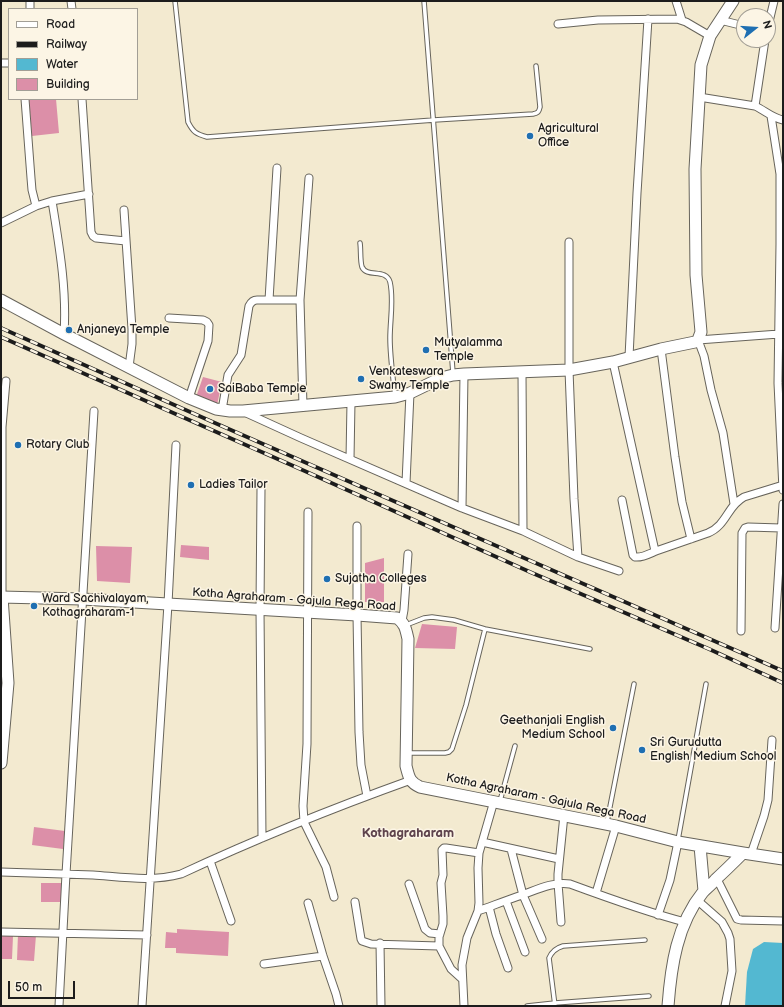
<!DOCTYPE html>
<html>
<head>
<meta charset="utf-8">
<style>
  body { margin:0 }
  #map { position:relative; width:784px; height:1007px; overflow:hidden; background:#f3ead0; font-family:"Balsamiq Sans",sans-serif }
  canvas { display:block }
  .frame { position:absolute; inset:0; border:2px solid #1c1c1c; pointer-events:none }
  .legend { position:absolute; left:8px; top:8px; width:130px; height:92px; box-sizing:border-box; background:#fcf5e5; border:1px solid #a29e95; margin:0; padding:5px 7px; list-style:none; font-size:12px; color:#1c1c1c }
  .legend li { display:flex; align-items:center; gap:8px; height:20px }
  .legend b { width:20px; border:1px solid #a29e95 }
  .north { position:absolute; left:736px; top:8px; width:40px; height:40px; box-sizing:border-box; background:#fcf5e5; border:1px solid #a29e95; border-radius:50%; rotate:73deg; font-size:11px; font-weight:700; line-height:16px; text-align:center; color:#1c1c1c }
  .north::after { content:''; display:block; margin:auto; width:14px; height:18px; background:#1f6fb2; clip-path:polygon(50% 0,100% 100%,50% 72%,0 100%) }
  .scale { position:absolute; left:8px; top:981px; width:67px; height:18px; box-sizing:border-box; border:2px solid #1c1c1c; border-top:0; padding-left:5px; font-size:12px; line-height:14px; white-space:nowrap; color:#1c1c1c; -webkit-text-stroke:3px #fcf5e5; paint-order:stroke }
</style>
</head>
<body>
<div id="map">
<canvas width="784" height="1007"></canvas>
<div class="frame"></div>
<ul class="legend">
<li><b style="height:5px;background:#fff"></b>Road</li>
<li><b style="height:5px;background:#1c1c1c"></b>Railway</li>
<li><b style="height:11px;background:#53b8d1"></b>Water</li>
<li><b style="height:11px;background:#dc8fa8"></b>Building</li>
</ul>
<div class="north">N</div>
<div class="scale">50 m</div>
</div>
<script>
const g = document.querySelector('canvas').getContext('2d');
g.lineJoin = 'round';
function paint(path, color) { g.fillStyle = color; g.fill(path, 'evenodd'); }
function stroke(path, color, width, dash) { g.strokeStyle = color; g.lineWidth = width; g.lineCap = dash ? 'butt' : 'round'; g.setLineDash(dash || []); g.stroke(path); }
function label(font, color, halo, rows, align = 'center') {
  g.font = font + ' "Balsamiq Sans",sans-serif'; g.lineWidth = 3; g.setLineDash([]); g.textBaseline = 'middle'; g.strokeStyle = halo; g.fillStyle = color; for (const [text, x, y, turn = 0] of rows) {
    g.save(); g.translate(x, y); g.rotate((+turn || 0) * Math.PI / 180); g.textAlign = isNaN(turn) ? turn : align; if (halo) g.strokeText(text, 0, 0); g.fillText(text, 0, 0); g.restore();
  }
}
paint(new Path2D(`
  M 764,942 L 783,943 L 783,1006 L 745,1006 L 747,972 L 753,949 Z`), '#53b8d1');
paint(new Path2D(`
  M 29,99 L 56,99 L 59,133 L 32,136 Z
  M 203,377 L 222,382 L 217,405 L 196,397 Z
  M 181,545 L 209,547 L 209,560 L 180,557 Z
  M 96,546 L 132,547 L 130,583 L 97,581 Z
  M 384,558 L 384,602 L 365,602 L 365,563 Z
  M 422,624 L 457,627 L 455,649 L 415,648 Z
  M 34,827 L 65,831 L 63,849 L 32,845 Z
  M 41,883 L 62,883 L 62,902 L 41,902 Z
  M 177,929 L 229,932 L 228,956 L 176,953 L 176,948 L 165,948 L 166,932 L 177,933 Z
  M 18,934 L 36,935 L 34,961 L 17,960 Z
  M 1,935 L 13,936 L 12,959 L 1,959 Z`), '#dc8fa8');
const lane = new Path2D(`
  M 175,1 L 188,122 C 193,132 196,134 207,137 L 434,120 L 533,114 C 538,113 539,112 540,107 L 536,66
  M 424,1 L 453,373
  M 360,243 C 361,249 360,261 362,267 C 367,278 386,268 390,282 C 394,300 390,320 390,338 C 390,357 393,377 395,396
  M 406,625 L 424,618 L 432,617 L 454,620 L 485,629 L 590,649
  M 407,753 L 445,753 L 449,752 L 452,749 L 466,705 L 485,629
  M 500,801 L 515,746
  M 607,822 L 634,684
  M 678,840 L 706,684
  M 527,1006 L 555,1003 L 649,996
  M 555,1006 L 549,958 C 552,951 556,948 563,946 L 645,940`);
const street = new Path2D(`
  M 30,1 L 30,9
  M 71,1 L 72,9
  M 676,1 L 682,20
  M 720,20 L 744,26
  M 558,24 L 598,20 L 677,19 L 686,22 L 710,36
  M 768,26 L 774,1
  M 1,63 L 9,63
  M 699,97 L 755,106 C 764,110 772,118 783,120
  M 25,99 L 31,178 L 32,190 L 36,206
  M 82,99 L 91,232 L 93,236 L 96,238 L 126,241
  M 755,106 L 765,40
  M 771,116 L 780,174 L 780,244 L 778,383 L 783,490
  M 52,201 C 59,245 67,289 64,334
  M 124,210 L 132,329 L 132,344 L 129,367
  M 1,223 L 36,206 L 52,201 L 89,194
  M 569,242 L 569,370 L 574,499 L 578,557
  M 269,300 L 277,168
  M 169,318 L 203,320 L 207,322 L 209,325 L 208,341 L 189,398
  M 661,349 L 675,457 L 682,502 L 691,539
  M 629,357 L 637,193 L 648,19
  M 613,362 L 655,551
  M 522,372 L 523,531
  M 303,406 L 300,300 L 309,178
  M 222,410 L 228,375 L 241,355 L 242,349 L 249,306 C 251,302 253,300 257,300 L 300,300
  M 244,412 L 301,438 L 462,508 L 523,531 L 578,557 L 619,571
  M 350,459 L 351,402
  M 406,483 L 410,393
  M 261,489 L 260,609 L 262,838
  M 622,500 L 633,555 L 635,557 C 642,558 649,554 656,551 C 673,545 691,539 708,533 C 727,525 727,506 744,497 L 783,485
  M 734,504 L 723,433 L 711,390 L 704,356 L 698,340 L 779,334
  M 462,508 L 464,374
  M 308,512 L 307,744 L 303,806 L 304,822 L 326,867 L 334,897
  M 357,526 L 357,615 L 359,732 L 361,765 L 367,796
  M 2,597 L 2,427 L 6,381
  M 402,621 L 404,610 L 408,554
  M 775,628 L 783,504
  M 741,631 L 742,533 L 745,528 L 748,527 L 781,528
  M 482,842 L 559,859
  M 511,849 L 523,895 L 542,939
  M 751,854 L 764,816 L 768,800 L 772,740
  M 210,861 L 231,921
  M 1,872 C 32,873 62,874 93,875 C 122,877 152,882 181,874 C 256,839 333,808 411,780
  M 717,879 L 737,919 L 741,920 L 783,921
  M 409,884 L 425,929 L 430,933 L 440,934
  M 596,893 L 616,826
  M 697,900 L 722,922 L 728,933 L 730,939 L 732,971 L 725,1006
  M 506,901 L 525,952
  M 355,902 L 361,939 L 362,941 L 371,944 L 439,946
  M 308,903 L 323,956 L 336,994 L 339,1006
  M 489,907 L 496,934 L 508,968
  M 478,911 C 492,906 507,900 522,895 C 536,890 554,881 570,884 C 608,898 646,912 685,922
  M 658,915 L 670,880 L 678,842
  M 561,922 L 558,883 L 558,874 L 564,815
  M 1,932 L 147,935
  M 380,943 L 381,1006
  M 264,964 L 323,956
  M 462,979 L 451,969 L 439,946 L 439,937 L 443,924 L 443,916 L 441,883 L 443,875 L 442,850 L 444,848 L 446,848 L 479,853
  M 59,1006 L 66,874 L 94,411
  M 142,1006 L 168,604 L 176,445
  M 464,1006 L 462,965 L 467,938 L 478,911 L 479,903 L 478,868 L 479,853 L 494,801`);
const secondary = new Path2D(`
  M 1,300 L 64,334 L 189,398 L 216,409 L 230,411 L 243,411 L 395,397 L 410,393 L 441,378 L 453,375 L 464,374 L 569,370 L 613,362 L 661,349 L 695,342 L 698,340 L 701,332 L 696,275 L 695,169 L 701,65 L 710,36 L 733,1
  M 1,597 L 82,599 L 357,615 L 397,618 C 405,623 406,630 408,639 L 406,766 C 409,777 409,782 420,787 L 616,826 L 678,842 L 743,853 L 783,859
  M 1,763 L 8,683 L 2,597
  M 700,846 L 704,891
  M 668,1006 C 671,966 677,924 703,892 C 707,888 712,884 716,879 C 725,871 734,862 743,853`);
stroke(lane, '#67645b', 5.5);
stroke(street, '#67645b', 9);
stroke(secondary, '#67645b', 13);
stroke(lane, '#fff', 3.5);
stroke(street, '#fff', 7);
stroke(secondary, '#fff', 11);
const rail = new Path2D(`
  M 1,328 L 215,423 L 783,671
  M 1,337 L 298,468 L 530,572 L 709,649 L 783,683`);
stroke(rail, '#1c1c1c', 4);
stroke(rail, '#fcf5e5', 2.5, [8]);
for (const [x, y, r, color] of [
  [530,136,4,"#1f6fb2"],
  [69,330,4,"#1f6fb2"],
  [426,350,4,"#1f6fb2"],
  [361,379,4,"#1f6fb2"],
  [210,389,4,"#1f6fb2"],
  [18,445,4,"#1f6fb2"],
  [191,485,4,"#1f6fb2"],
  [327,579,4,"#1f6fb2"],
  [34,606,4,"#1f6fb2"],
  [613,728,4,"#1f6fb2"],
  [642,750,4,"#1f6fb2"]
]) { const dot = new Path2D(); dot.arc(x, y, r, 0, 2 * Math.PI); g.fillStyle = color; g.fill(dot); stroke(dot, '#fcf5e5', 1.5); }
label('12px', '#1c1c1c', '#fcf5e5', [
  ["Agricultural",538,129],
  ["Office",538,143],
  ["Anjaneya Temple",77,330],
  ["Mutyalamma",434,343],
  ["Temple",434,357],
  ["Venkateswara",369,372],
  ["Swamy Temple",369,386],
  ["SaiBaba Temple",218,389],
  ["Rotary Club",26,445],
  ["Ladies Tailor",199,485],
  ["Sujatha Colleges",335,579],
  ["Ward Sachivalayam,",42,599],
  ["Kothagraharam-1",42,613],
  ["Geethanjali English",605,721,"right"],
  ["Medium School",605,735,"right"],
  ["Sri Gurudutta",650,743],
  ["English Medium School",650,757]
], 'left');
label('12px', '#1c1c1c', '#fcf5e5', [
  ["Kotha Agraharam - Gajula Rega Road",294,600,4],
  ["Kotha Agraharam - Gajula Rega Road",546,799,12]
]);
label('bold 13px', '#5f444d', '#fcf5e5', [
  ["Kothagraharam",408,834]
]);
</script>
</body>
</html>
